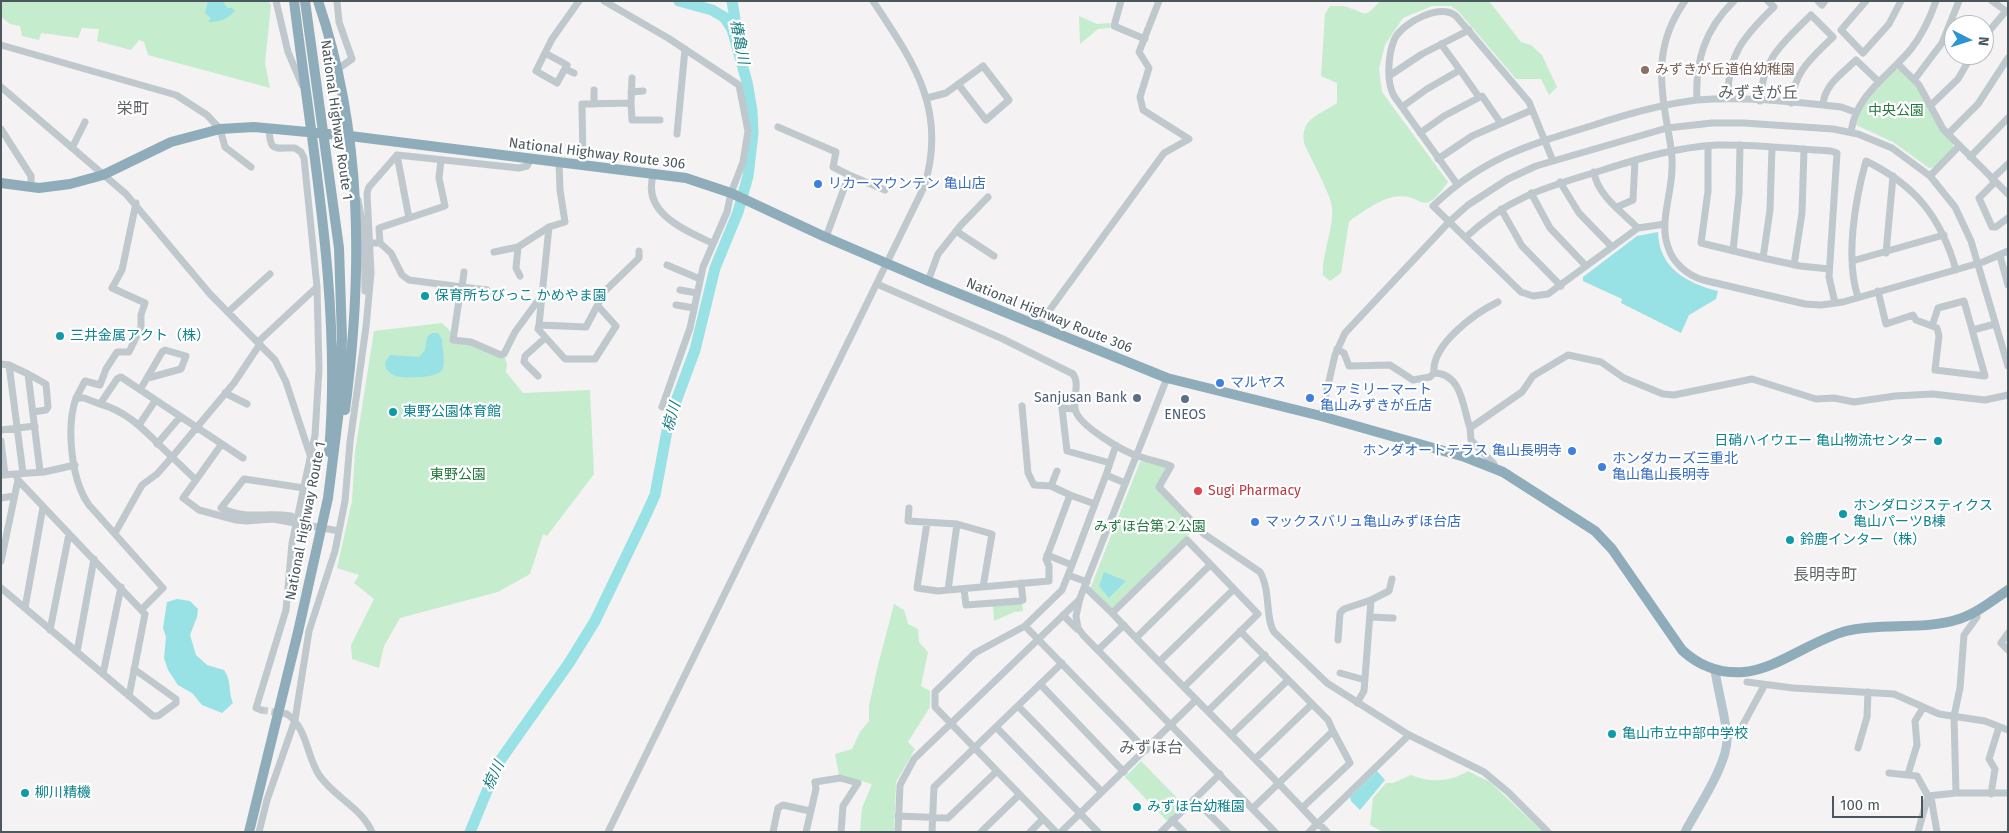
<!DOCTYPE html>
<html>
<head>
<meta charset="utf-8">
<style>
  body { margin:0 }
  #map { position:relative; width:2009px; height:833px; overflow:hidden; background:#f4f2f2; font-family:"Fira Sans",sans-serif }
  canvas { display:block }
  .frame { position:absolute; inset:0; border:2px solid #4b585d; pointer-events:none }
  .north { position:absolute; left:1944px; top:15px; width:50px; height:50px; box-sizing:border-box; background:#fff; border:1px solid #b7bcbe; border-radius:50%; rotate:95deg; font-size:14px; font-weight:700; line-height:20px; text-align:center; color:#4b585d }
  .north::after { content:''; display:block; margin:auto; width:18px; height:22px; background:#2d93d2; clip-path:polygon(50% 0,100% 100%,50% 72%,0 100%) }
  .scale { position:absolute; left:1832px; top:796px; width:91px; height:22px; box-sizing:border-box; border:2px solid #4b585d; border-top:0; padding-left:6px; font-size:15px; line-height:18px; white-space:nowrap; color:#4b585d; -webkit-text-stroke:4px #fff; paint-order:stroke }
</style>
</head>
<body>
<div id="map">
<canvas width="2009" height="833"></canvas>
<div class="frame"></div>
<div class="north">N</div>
<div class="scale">100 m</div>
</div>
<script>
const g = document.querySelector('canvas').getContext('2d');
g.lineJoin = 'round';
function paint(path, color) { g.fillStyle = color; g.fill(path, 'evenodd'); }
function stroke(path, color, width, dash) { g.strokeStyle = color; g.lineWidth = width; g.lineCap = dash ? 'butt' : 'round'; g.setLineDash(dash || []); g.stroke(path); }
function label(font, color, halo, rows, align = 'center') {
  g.font = font + ' "Fira Sans","Noto Sans JP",sans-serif'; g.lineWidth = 4.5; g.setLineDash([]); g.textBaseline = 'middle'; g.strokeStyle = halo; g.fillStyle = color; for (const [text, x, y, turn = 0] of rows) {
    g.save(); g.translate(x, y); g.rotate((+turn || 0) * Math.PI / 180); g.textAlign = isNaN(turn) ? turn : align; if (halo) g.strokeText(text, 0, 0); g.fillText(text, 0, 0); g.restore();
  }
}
paint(new Path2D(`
  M 1,1 L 268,1 L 271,5 L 265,63 L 270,88 L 148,55 L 144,42 L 139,40 L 131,50 L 97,41 L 99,29 L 82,28 L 78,38 L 41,33 L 39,40 L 22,36 L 20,26 L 10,24 L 1,17 Z
  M 1380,1 L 1489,1 L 1521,42 L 1531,45 L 1542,55 L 1557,87 L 1549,95 L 1541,79 L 1516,79 L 1459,12 L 1451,6 L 1432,6 L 1403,18 L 1385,45 L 1379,69 L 1382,92 L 1448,182 C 1420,222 1424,191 1393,197 C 1378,200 1365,211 1352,219 L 1349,222 L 1341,273 L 1330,281 L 1323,275 C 1322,253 1334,228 1332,207 C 1331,195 1310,157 1304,143 C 1300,118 1320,115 1337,103 L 1337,83 L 1321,76 L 1325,14 L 1330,6 C 1335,6 1342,5 1347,7 C 1367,13 1363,20 1380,1 Z
  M 1079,16 L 1097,24 L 1110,23 L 1110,28 L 1098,29 L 1080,44 Z
  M 1899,69 L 1916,87 L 1953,143 L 1953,148 L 1934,167 L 1929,168 L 1893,142 L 1856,125 C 1852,109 1885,81 1895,70 Z
  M 442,323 L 457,338 L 505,358 L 507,364 L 506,372 L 523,393 L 590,390 L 594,474 L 547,536 L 543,534 L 530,574 L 498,592 L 400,618 L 384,646 L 379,668 L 352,659 L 351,645 L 374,599 L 354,583 L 359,575 L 337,568 L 352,501 L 355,452 L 374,331 Z
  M 1142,461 L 1165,467 L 1167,471 L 1157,488 L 1196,528 L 1110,610 L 1090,589 L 1140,462 Z
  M 1022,603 L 1023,611 L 1014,612 L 994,621 L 993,606 Z
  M 894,604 L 904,610 L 908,624 L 918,629 L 919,642 L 928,652 L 921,686 L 930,691 L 930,707 L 908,742 L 915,749 L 896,782 L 894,832 L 860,832 L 862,808 L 872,784 L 839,775 L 835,754 L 852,749 L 860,732 L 869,721 L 869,706 L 877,669 Z
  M 1141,761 L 1184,805 L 1167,821 L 1125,777 Z
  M 1468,771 L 1490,782 L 1543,832 L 1383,832 L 1370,825 L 1373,798 L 1386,783 L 1393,783 L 1411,775 C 1431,783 1450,782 1468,771 Z`), '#c6ecce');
paint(new Path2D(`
  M 208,1 L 223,1 L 227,8 L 232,8 L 235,11 C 227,20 217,22 208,22 L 211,18 L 205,13 Z
  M 1658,232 C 1659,268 1686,283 1718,291 L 1716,299 L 1689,315 L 1681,333 L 1621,303 L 1622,299 L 1583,281 L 1583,277 L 1637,236 Z
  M 438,333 L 442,339 C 442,347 446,363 442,370 C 437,378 410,378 400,377 C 395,377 390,373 386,369 L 385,363 L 390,355 L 419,357 L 425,350 L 427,337 L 432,333 Z
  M 1104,572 L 1126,581 L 1109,598 L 1099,586 Z
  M 177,599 L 190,601 L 198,609 L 197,617 L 190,635 L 196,655 L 207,665 L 224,670 C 232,681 228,692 233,703 L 222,713 L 202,705 L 192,693 L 178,685 L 168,670 L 164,658 L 166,637 L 163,628 L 167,602 Z
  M 1377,771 L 1385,780 L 1360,810 L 1351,801 L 1350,797 Z`), '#98e1e4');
stroke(new Path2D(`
  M 732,1 L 737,31
  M 470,832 L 499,762 L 569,663 L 595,621 L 645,517 L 655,495 L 669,420 L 695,350 L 715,268 L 738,212 L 748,176 L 753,133 L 752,111 L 747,82 L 732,29 L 724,17 L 712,10 L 679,1`), '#98e1e4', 11);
stroke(new Path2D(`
  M 261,710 L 287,714`), '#cacccd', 7, [7, 3.5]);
stroke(new Path2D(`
  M 276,1 L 288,52 L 302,85
  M 337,1 L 339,22 L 352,59 L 339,68
  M 604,1 L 668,38 L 739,85 L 748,131 L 743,162 L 731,193 L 727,212 L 703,267 L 690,328 L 662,407
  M 1121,1 L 1114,26 L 1145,39
  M 1685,1 C 1655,43 1659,82 1668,130 C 1670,142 1673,155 1672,168 C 1672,194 1659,222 1668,247 C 1673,263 1687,275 1703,280 L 1805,304 L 1821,305 L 1843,302 L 1983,262 L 2008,251
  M 1818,1 L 1822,5 L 1825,1
  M 1866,1 L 1841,30 L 1863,53 L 1889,24 L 1901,1
  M 1984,37 L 2006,11 L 1992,1
  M 1,45 L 176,95 L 207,115 L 220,129 L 225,147 L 251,167
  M 545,53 L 567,65 L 557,83 L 536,71 L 552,39 L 579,1
  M 1898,64 L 1919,85 L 1943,129 L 2008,194
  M 565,69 L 574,73
  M 1460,70 L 1479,97
  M 1389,76 L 1422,54 L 1469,30
  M 1914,80 L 1942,43 L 1959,1
  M 1,87 L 126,194 L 210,294 L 275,360 L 286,382 L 310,455
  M 594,90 L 594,104
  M 631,92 L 643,91
  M 927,98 L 946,93 L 983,66 L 1009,100 L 986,120 L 958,84
  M 1728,99 C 1727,55 1744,36 1774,7 L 1768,1
  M 1697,100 C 1695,61 1705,29 1734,1
  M 1760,101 C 1763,57 1782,44 1811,15 L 1833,37 C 1811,59 1795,70 1791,103
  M 631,103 L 632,120 L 660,120
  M 1823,105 C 1824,85 1842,74 1856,60 L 1879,82
  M 1930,106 L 1958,79 L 1972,55
  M 1402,107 L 1427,89 L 1460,70 L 1441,44
  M 778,127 L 836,152 L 833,167 L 849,175
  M 1,129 L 31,176 L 31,187
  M 1851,132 C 1856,94 1888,77 1911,49 C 1922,35 1930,18 1936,1
  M 1420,133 L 1444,116 L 1482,96 L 1500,122
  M 677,134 L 685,49
  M 1948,134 L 1978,104 L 2008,58
  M 1708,146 L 1708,191 L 1701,243 L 1763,258
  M 1772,147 L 1770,210 L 1763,258 L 1800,266 L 1829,269
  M 72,148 L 85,122
  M 397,155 L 409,218
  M 1970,157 L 2008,118
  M 1438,159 L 1472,136 L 1532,110
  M 559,162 L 560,190 L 565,222 L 549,227 L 539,325 L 586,327 L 605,291 L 639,258 L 639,251
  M 583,164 L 582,104 L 631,103 L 632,78
  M 1594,172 C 1597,195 1623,213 1638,228
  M 654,173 C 640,212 684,230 712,243
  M 1930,176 L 1959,146
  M 1992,179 L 2008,164
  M 1560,182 L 1579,213 L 1612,247
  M 1995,182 L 1979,198 L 1992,227 L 1996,227 L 2008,218
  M 1457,184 L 1394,96 C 1386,82 1388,53 1395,38 C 1404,22 1440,3 1456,16 L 1529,102 L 1553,161
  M 1531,193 L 1550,228 L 1586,266
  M 358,200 L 364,232 L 365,291
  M 1617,207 L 1633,200 L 1635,160
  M 1501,209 L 1522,246 L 1561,286
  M 1665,224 L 1638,228 L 1548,294 L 1533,296 L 1521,292 L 1433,206 C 1484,157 1529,145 1594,125 C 1627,114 1662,104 1697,100 C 1744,96 1794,102 1841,107 L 1855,112
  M 956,231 L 994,256
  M 826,237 L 849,175 L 885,190
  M 1466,237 C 1510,196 1547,187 1603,170 C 1640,158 1678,147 1717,145 C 1755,144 1793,149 1831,151 L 1837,153 L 1829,277 L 1835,303
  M 371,243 L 380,243 L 379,228 L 445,206 L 439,178 L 441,160
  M 380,243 L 391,253 L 402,275 L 409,280 L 462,287 L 464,272
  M 1733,251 L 1739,194 L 1740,145
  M 494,252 L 518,247
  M 1886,253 L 1893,176
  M 2000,256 L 2008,285
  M 1852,261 L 1944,235
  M 667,265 L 700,279
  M 1794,265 L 1802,213 L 1804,149
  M 520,276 L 516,268 L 518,247 L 549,227
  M 928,281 L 938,254 L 961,225 L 988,197
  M 877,284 L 1003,339 L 1073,374 C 1081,385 1071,400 1076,412 C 1082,427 1122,451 1138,456 C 1149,460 1160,462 1171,466 L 1159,487 L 1204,534 L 1260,572 C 1271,591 1265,618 1274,632 L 1327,683 L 1409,735
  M 461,287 L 453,340 L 471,342 L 501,355 L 504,354 L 515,332 L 537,302 L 542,299
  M 462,287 L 487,290 L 495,299
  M 680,290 L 697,293
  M 1878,291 L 1886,324 L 1913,315 L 1916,320 L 1932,326 L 1938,308 L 1964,301 L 1985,376 L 1935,370 L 1939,336 L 1937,328 L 1932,326
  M 1858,297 C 1845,259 1855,200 1866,161 C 1915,185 1941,217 1956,270
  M 676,305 L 694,308
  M 228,312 L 270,274
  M 539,325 L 538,329 L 565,359 L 595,359 L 616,326 L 598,306
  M 1038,326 L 1164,153 L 1189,139 L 1143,110 L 1140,97 L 1149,68 L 1139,52 L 1159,1
  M 1973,330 L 1995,324
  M 258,342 L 317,287
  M 260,344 L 234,383 L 172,457 L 196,480 L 183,498 L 199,510 L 236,520 L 246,521 L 273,519 L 339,531
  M 1337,349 L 1344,353 L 1349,366 L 1390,365 L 1413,380 L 1430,377 L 1434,373 C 1462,373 1463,408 1470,428
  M 1,364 L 9,365 L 23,473
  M 9,365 L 28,374 L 40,471
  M 1434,373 C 1431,345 1475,313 1498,302
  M 28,374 L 46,384 L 48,407 L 46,410 L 33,412
  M 538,376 L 524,362 L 525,356 L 545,338
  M 1167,378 L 1080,598 L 1076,616 L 1078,628 L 1083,635 L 1275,832
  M 140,390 L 162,352 L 165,350 L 186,356 L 181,369 L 148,378
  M 225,393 L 247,404
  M 76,398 L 85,381 L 100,385 L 106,369 L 117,352 L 129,352 L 141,327 L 141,315 L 145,303 L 112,288 L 122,270 L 136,203
  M 100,404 L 84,398 L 76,398 C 66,427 71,480 89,505 L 163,588 L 142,609
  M 1022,406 L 1028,473 L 1034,485 L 1051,486 L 1070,495
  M 1074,409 L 1062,408 L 1067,451 L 1110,463
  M 1321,416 L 1335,355 L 1345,333 L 1449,222 L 1468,205 L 1508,179 L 1536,166 L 1667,128 L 1712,123 L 1744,123 L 1833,129 L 1858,134 L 1892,148 L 1930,176 L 1955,207 L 1971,241 L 2008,366
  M 139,425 L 155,401
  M 1,430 L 35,426
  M 1,441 L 5,475
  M 157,444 L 180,417
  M 1496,469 L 1494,464 L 1471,440 L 1470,428 L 1522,392 L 1533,376 L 1568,355 L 1601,362 L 1624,378 L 1663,394 L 1674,395 L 1752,379 L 1816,399 L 1834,398 L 1854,402 L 1895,396 L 1933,394 L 1985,400 L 2008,395
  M 1,475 L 44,472 L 75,465
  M 1106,475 L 1116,445
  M 18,480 L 145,614 L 129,696
  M 196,480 L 221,445
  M 1051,486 L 1057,471
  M 1,498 L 14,496
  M 909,508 L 908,521 L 957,524 L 948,590 L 1049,581 L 1049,566 L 1046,559 L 1070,495 L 1095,504 L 1106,475 L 1125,483
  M 291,516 C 265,512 246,520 221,508 L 244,479 L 304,488
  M 927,523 L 917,588 L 938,591 L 948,590
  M 957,524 L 992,534 L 983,587
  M 115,533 L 142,485 L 157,474 L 172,457 C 150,437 131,412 100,404 L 117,379 L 121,377 L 243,458
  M 1047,555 L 1072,565 L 1062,590 L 1025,626 L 1146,750
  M 1,561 L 18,480 L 16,474
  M 1072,565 L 1095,504
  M 1068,575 L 1087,582
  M 1085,587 L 1112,613
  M 1,588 L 153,716 L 158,716 L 176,703 L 176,699 L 134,669
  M 964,589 L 966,605 L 1020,601 L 1023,600 L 1021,583
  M 25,608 L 43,507
  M 1063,615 L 1077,629
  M 1370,617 L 1393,618
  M 1025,626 L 975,653 L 935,692 L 935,707 L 1056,832
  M 50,630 L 69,534
  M 1240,631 L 1328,720 L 1333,731 L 1253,808
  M 2008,633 L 2001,643 L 2008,650
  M 1137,637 L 1210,565
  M 1338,640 L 1340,613 L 1344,609 L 1371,600
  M 1098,650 L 1124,625
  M 77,652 L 94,559
  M 1159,662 L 1234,589
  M 1340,673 L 1365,680
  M 103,674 L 121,587
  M 1747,682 L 1793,688 L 1894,694 L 1939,714 L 1985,721 L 2008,730
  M 1040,684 L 1124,772
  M 1184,687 L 1258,614 L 1187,540 L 1112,613 C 1174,679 1240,742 1302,808 L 1350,763 L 1333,731
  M 1357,703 L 1364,691 L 1371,600 L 1389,591 L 1392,579
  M 1018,706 L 1102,792
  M 261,710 L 256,708 L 286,610 L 292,543 L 315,435 L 319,369 L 317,287 L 304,158 L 301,152 L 295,148 C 275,147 270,154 269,128
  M 1208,711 L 1265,655
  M 287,714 C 308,729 306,755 319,775 C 334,797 362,808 372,832
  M 996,727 L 1098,832
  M 1231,735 L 1288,680
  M 1727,736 L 1739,732 L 1764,686
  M 1858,748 L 1867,717 L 1868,692
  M 1255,759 L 1312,704
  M 1889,773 L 1917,776 L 1928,796
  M 1908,774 L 1917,745 L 1915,721 L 1923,708
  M 1956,793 L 2008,793
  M 1991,794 L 1995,769 L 1989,759 L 1999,727
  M 1931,797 L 1937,832
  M 1194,799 L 1227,832
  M 1302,808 L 1317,824
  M 898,816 L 948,818 L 997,771
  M 1172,820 L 1184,832
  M 1318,823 L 1327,832
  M 259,832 L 267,800 L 295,720 L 309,631 L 335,551 L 345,501 L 350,442 L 366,327 L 371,273 L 367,193 L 369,187 L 397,155 L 519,168 L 527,166 L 531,159
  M 608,832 L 924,187 C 948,110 914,63 873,1
  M 773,832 L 778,808 L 783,805 L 810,811
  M 806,832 L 816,789 L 815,782 L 840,778 L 858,783 L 843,806 L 841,832
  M 898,832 L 900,785 L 914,759 L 1080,599
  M 932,832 L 934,787 L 1062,663
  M 981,832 L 1019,795
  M 1030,832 L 1043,819
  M 1061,832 L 1196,700
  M 1161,832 L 1220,774
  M 1309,832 L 1409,735 L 1484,772 L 1508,792 L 1548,832
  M 1918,832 L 1928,796 L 1956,793 L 1954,716 L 1960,688 L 1964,635 L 1977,617 L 1977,611`), '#bfc8cc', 7);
stroke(new Path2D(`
  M 1685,832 C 1698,807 1729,763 1727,736 C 1725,714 1718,692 1715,670`), '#b5c5cd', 9);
stroke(new Path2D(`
  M 294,1 C 312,149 342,303 329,452
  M 318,1 C 363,133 363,273 345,410
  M 1,183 L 39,188 L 70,184 L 103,175 L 171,142 L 220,129 L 254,127 L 350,136 L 686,178 L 731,193 L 823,236 L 928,281 L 1167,378 L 1321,416 L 1465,457 L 1503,472 L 1595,531 L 1612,549 L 1682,650 C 1699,666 1721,674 1744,672 C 1777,669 1812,640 1846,631 C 1883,622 1922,631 1959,619 C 1977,613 1992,601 2008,590
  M 249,832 L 298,632 L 328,498 L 339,410 L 342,339 L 339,248 L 305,1`), '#8facba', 10);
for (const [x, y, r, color] of [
  [1645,70,5,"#8d6e63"],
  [818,184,5,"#3f7fe0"],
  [425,296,5,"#0f9aa8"],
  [60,336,5,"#0f9aa8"],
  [1220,383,5,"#3f7fe0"],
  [1137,398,5,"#5c6f8a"],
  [1310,398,5,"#3f7fe0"],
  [1185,399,5,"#5c6f8a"],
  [393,412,5,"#0f9aa8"],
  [1938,441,5,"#0f9aa8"],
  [1572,451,5,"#3f7fe0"],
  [1602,467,5,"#3f7fe0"],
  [1198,491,5,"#e0444e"],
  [1843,514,5,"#0f9aa8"],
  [1255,522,5,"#3f7fe0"],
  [1790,540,5,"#0f9aa8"],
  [1612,734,5,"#0f9aa8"],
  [25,793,5,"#0f9aa8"],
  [1137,807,5,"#0f9aa8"]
]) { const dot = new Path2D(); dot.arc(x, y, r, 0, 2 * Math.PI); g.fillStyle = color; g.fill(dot); stroke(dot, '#fff', 2); }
label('14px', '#785e54', '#fff', [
  ["みずきが丘道伯幼稚園",1655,70]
], 'left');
label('14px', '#22783e', '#fff', [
  ["中央公園",1896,111],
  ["東野公園",458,475],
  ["みずほ台第２公園",1150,527]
]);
label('14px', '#4b585d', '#fff', [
  ["National Highway Route 1",336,120,82],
  ["National Highway Route 306",597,154,7],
  ["National Highway Route 306",1049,316,22],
  ["National Highway Route 1",306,521,-79]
]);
label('14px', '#366cbe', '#fff', [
  ["リカーマウンテン 亀山店",828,184],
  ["マルヤス",1230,383],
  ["ファミリーマート",1320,390],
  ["亀山みずきが丘店",1320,406],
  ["ホンダオートテラス 亀山長明寺",1562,451,"right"],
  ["ホンダカーズ三重北",1612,459],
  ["亀山亀山長明寺",1612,475],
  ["マックスバリュ亀山みずほ台店",1265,522]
], 'left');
label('14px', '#0d838f', '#fff', [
  ["保育所ちびっこ かめやま園",435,296],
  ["三井金属アクト（株）",70,336],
  ["東野公園体育館",403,412],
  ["日硝ハイウエー 亀山物流センター",1928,441,"right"],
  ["ホンダロジスティクス",1853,506],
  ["亀山パーツB棟",1853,522],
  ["鈴鹿インター（株）",1800,540],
  ["亀山市立中部中学校",1622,734],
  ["柳川精機",35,793],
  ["みずほ台幼稚園",1147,807]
], 'left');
label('14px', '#4e5e75', '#fff', [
  ["Sanjusan Bank",1127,398],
  ["ENEOS",1185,415,"center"]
], 'right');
label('14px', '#be3a42', '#fff', [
  ["Sugi Pharmacy",1208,491]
], 'left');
label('italic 15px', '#1a7f83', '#fff', [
  ["椿亀川",739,42,79],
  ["椋川",672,417,-74],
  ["椋川",494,776,-65]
]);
label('16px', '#5f6366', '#fff', [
  ["みずきが丘",1758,94],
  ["栄町",133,110],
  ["長明寺町",1825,576],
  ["みずほ台",1151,749]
]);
</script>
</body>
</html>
